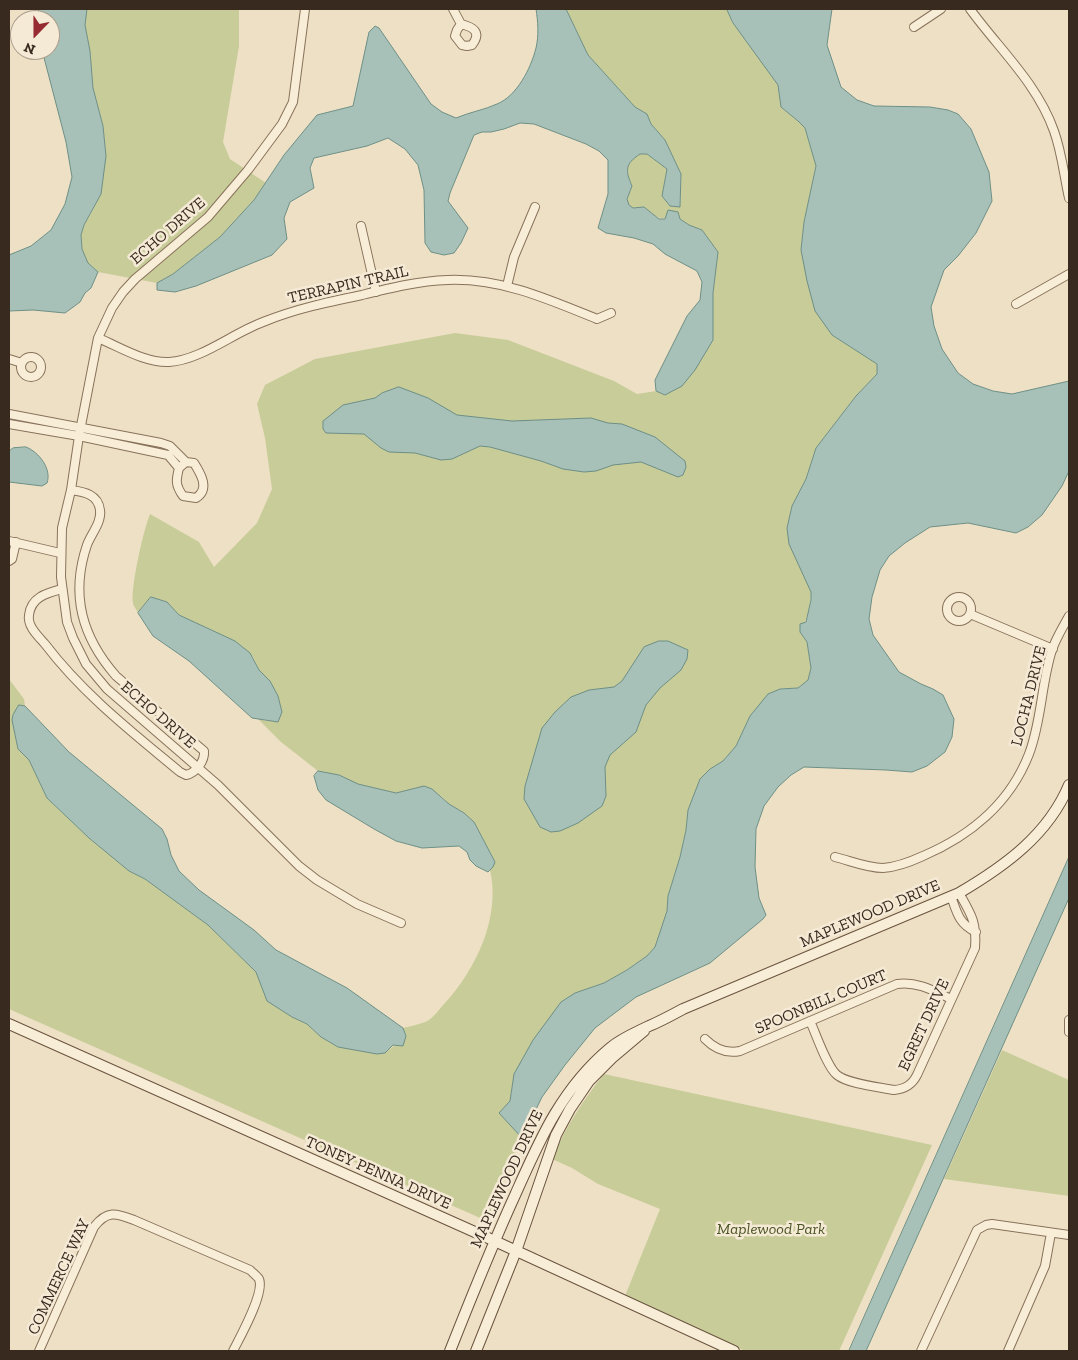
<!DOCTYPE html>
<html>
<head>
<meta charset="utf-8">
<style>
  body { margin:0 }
  #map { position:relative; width:1078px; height:1360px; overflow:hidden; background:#eee0c5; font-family:"Zilla Slab",serif }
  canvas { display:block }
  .frame { position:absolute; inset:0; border:10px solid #392a1f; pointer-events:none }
  .north { position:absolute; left:10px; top:10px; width:50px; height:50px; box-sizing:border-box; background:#f5ead5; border:1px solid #aa9d8c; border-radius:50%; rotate:202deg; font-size:14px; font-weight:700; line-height:20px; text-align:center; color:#392a1f }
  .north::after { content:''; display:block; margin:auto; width:18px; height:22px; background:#962c31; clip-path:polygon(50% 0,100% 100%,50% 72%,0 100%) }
</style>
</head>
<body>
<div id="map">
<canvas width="1078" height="1360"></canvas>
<div class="frame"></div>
<div class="north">N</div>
</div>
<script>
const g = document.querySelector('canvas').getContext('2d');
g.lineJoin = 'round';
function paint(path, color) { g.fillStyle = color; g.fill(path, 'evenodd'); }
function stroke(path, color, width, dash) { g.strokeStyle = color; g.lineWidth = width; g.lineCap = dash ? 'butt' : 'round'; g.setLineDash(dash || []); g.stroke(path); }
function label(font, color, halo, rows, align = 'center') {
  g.font = font + ' "Zilla Slab",serif'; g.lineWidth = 5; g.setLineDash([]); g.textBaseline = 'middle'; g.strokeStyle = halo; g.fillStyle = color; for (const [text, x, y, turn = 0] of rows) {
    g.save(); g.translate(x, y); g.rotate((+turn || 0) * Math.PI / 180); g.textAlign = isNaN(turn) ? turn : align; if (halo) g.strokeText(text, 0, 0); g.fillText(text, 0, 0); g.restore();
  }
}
paint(new Path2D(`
  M 87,9 L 239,9 L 239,46 L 223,142 L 230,159 L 266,183 L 254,200 L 220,237 L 173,274 L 157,283 L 98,272 L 88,263 L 82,249 L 81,235 L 84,225 L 93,210 L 106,156 L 103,126 L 93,88 L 90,51 L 85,25 Z
  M 566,9 L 727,9 L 733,23 L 779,85 L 781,107 L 798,121 L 805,128 L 816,166 L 804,222 L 801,250 L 832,335 L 878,364 L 877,374 L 856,396 L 816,448 L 806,479 L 792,506 L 787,528 L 811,592 C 811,606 807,620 800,632 L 807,642 L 811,668 L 808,680 L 798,688 L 780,689 L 757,709 L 750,716 L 736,746 L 723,761 L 710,769 L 688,809 L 686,830 L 680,857 L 668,896 L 667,911 L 655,947 L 647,956 L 627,970 L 604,983 L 575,993 L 513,1080 L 510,1101 L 500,1113 L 522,1138 L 487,1221 L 9,1009 L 9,679 L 24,699 L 25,706 L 22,705 L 16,736 L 18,749 L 29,760 L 47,798 L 89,838 L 129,871 L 145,879 L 208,925 L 256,972 L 268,1001 L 292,1017 L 307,1024 L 321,1037 L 338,1047 L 385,1053 L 406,1036 L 403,1028 C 411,1026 422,1024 429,1020 C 435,1016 440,1008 445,1003 C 476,969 501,917 490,870 L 495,862 L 474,822 L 464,813 L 449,804 L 441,796 L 421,787 L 396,793 L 358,784 L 321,771 L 318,771 L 281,742 L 256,717 L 266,721 L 282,712 L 278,696 L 270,681 L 259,670 L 253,657 L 235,642 L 179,615 L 167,602 L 151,597 L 138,613 C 137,610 133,606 133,603 C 130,589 144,528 150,514 L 199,542 L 214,567 L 257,523 L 272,489 L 265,438 L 257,404 L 265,385 L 315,359 L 455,333 L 508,340 L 614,381 L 637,394 L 656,391 L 665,395 L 713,340 L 713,293 L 718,252 L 702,230 L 689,225 L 680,219 L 678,212 C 660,222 660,220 644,207 L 633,208 L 629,205 L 627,199 L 632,186 C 625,170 625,164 639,154 L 647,154 L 667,169 L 662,196 L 670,206 L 680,206 L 681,174 L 665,140 L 651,124 L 647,114 L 635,107 L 588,55 Z
  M 1002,1050 L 1069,1080 L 1069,1196 L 944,1179 Z
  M 604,1074 L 932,1145 L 839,1351 L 745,1351 L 625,1296 L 660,1209 L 598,1184 L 572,1168 L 552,1159 C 565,1128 583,1100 604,1074 Z`), '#c8cc99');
const water = new Path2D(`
  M 39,9 L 87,9 L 85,25 L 90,51 L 93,88 L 103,126 L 106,156 L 101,194 L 84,225 L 81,235 L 82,249 L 88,263 L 98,272 L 91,288 L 85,293 L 80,302 L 65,313 L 33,310 L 9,311 L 9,255 L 31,246 L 51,230 L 65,204 L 72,177 L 66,142 L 42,50 L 50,50 L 50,20 L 38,20 Z
  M 536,9 L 566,9 L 588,55 L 635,107 L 647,114 L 651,124 L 665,140 L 681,174 L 680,207 L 670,206 L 662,196 L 667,169 L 647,154 L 640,154 C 625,164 625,170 632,186 L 627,199 L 629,205 L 633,208 L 644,207 L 659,219 L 665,219 L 668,210 L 678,212 L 680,219 L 689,225 L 702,230 L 718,252 L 713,293 L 713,340 L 695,370 L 682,386 L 665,395 L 656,391 L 655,380 L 687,316 L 700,300 L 702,282 L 697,271 L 665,254 L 653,244 L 634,238 L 606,233 L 598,228 L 608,194 L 608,160 L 599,151 L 586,144 L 534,124 L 520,123 L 504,129 L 491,132 L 482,132 L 474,135 L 450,193 L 448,201 L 468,228 L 461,243 L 454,253 L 444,255 L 431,252 L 425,243 L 424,190 L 418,165 L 405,149 L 388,138 L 367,146 L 314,158 L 310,168 L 314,188 L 290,202 L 284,218 L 287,239 L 272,255 L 196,286 L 175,292 L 157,290 L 157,283 L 173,274 L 220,237 L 254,200 L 284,155 L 317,115 L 353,106 L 369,32 L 375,26 L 379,28 L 431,104 L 442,112 L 456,118 C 470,112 484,110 497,104 C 517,96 531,68 536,48 C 539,35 538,22 536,9 Z
  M 727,9 L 832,9 L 827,45 L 841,87 L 857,100 L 874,106 L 930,107 L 948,110 L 958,114 L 971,129 L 989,172 L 992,201 L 976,233 L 958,256 L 944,270 L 931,307 L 934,326 L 942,349 L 958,373 L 973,384 L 993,391 L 1012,394 L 1069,381 L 1069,471 L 1062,486 L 1042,515 L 1028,527 L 1016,533 L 968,523 L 930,527 L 905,543 L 889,556 L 880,570 L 872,597 L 869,619 L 873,635 L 899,672 L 921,684 L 933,689 L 943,695 L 954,719 L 952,737 L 945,752 L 927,766 L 912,772 L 886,770 L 804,767 L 791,775 L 778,787 L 764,806 L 756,829 L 755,867 L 759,898 L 766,915 L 763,919 L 710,963 L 636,997 L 595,1028 L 565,1065 L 542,1097 L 522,1138 L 499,1113 L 510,1101 L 514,1074 L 533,1040 L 561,1002 L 575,993 L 604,983 L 627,970 L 647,956 L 655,947 L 667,911 L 668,896 L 680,857 L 686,830 L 688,810 L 700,779 L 710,769 L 723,761 L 736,746 L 750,716 L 768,694 L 780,689 L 798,688 L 808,680 L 811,668 L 807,642 L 800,632 L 800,624 L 806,622 L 811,600 L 811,592 L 789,544 L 787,528 L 792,506 L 806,479 L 816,448 L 856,396 L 877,374 L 877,364 L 832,335 L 815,311 L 807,281 L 801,250 L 804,222 L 816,166 L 805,128 L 798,121 L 781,107 L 778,85 L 733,23 Z
  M 399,387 L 428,398 L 457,415 L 512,421 L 591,418 L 608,423 L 622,424 L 655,437 L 685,461 L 686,467 L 683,475 L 678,477 L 641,462 L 613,465 L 596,471 L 584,472 L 563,469 L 541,461 L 490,447 L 480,446 L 452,459 L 441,460 L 415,453 L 389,452 L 381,448 L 364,434 L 326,433 L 323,429 L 323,421 L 343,405 L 375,398 L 382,393 Z
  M 26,447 C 39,452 52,469 47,483 L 42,486 L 9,482 L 9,451 L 13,448 Z
  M 151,597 L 167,602 L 179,615 L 235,641 L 250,653 L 259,670 L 270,681 L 278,696 L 282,712 L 278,722 L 252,718 L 189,661 L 153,636 L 138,613 Z
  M 659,641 L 668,641 L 688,650 L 687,659 L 681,670 L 660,688 L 646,705 L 636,732 L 610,755 L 605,767 L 606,796 L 602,806 L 578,823 L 560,831 L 551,832 L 540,827 L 524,799 L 525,786 L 542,728 L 555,712 L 571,697 L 589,690 L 614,687 L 622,681 L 644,647 Z
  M 19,705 L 25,706 L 69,752 L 162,829 L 167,839 L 171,855 L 179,871 L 199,890 L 254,930 L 276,950 L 347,988 L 403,1028 L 406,1036 L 403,1046 L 393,1045 L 385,1053 L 377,1054 L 338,1047 L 321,1037 L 307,1024 L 292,1017 L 267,1001 L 256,972 L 208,925 L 145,879 L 129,871 L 89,838 L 47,798 L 29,760 L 18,749 L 12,720 L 13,715 Z
  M 318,771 L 339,775 L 358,784 L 396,793 L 424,786 L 432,789 L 449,804 L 464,813 L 474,822 L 495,862 L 493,867 L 488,872 L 476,866 L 470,860 L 467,852 L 459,846 L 422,848 L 396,841 L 374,829 L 326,800 L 318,790 L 314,776 Z
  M 1069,857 L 1069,898 L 866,1351 L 849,1351 Z`);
paint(water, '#a7c1b8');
stroke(water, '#6d8f86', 1);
const street = new Path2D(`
  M 305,9 L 293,102 L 282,124 L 248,170 L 208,217 L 135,279 L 123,292 L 112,308 L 98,338 L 79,436 L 71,490 L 62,528 L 61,577 L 67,622 L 73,638 L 86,664 L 107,689 L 218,785 L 299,866 L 317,880 L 357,904 L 401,923
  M 453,9 L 461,24 C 473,27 482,32 472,45 L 467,46 L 462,45 L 455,36 L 457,30 L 461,24
  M 970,9 C 999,49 1037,83 1054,131 C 1062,153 1064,176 1069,198
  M 914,27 L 941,9
  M 361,226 L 376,292
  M 507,286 L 514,257 L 535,207
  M 1016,304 L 1069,274
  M 98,338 C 120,347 145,363 169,362 C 201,360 233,333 263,322 C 295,309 328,302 362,295 C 390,288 418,281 448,280 C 501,278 548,299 597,319 L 611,313
  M21 367a10 10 0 1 1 20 0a10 10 0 1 1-20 0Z
  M 9,359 L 22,363
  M 9,414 L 161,443 L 170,446 L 186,462
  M 9,424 L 79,436 L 168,455 L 179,468
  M 186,462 L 194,463 C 201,474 210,489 196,498 L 183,496 C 175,485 176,480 179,468 Z
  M 9,541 L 60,553
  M 9,561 L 12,559 L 16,542
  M 62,589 C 47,593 31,597 29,615 C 27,626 38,636 45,644 C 83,694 132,732 180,772 L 186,775 C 196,773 205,761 204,751 L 116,676 C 82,637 70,595 87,545 C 91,534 102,522 100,510 C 98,494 84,492 71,490
  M947 609a12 12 0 1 1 24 0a12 12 0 1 1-24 0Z
  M 970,614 L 1053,649
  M 835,857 C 851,861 867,868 883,868 C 898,867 910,862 923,856 C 970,836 1010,803 1029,754 C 1042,720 1041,684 1052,650 C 1056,638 1063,627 1069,616
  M 951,896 C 957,913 959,924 976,932
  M 1069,1020 L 1069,1032
  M 810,1021 C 816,1034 827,1067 837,1075 C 848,1084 879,1087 894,1090 C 905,1089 912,1085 917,1075 L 975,948 C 977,922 971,914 959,893
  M 705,1039 C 715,1049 726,1054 740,1051 L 897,984 C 917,981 934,991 951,999
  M 39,1351 L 94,1227 C 107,1210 116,1213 134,1220 L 250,1270 C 253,1273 257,1276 259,1279 C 265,1293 240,1337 233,1351
  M 921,1351 L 977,1230 L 986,1225 L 992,1224 L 1069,1235
  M 1008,1351 L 1045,1266 L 1051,1233`);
const secondary = new Path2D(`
  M 9,1024 L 486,1237 L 734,1351
  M 450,1351 C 471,1298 492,1245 516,1193 C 540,1139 562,1088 610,1048 C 622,1038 635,1033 649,1026 C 661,1021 672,1015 683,1009 L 959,893 C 1005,866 1048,835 1069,785
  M 476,1351 L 516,1251 L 556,1135 L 570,1109 L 589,1081 L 612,1058 L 644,1031`);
stroke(street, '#88725b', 10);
stroke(secondary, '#6a533f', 12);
stroke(street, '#f8eed8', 8);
stroke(secondary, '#f8eed8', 10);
label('16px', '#392a1f', '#f5ead5', [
  ["ECHO DRIVE",168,231,-41],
  ["TERRAPIN TRAIL",348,285,-13],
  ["LOCHA DRIVE",1029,696,-76],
  ["ECHO DRIVE",158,715,41],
  ["MAPLEWOOD DRIVE",870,914,-23],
  ["SPOONBILL COURT",821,1002,-23],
  ["EGRET DRIVE",924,1025,-65],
  ["TONEY PENNA DRIVE",378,1173,24],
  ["MAPLEWOOD DRIVE",507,1179,-65],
  ["COMMERCE WAY",59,1277,-65]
]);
label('italic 16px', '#4b5526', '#f5ead5', [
  ["Maplewood Park",771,1229]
]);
</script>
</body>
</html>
